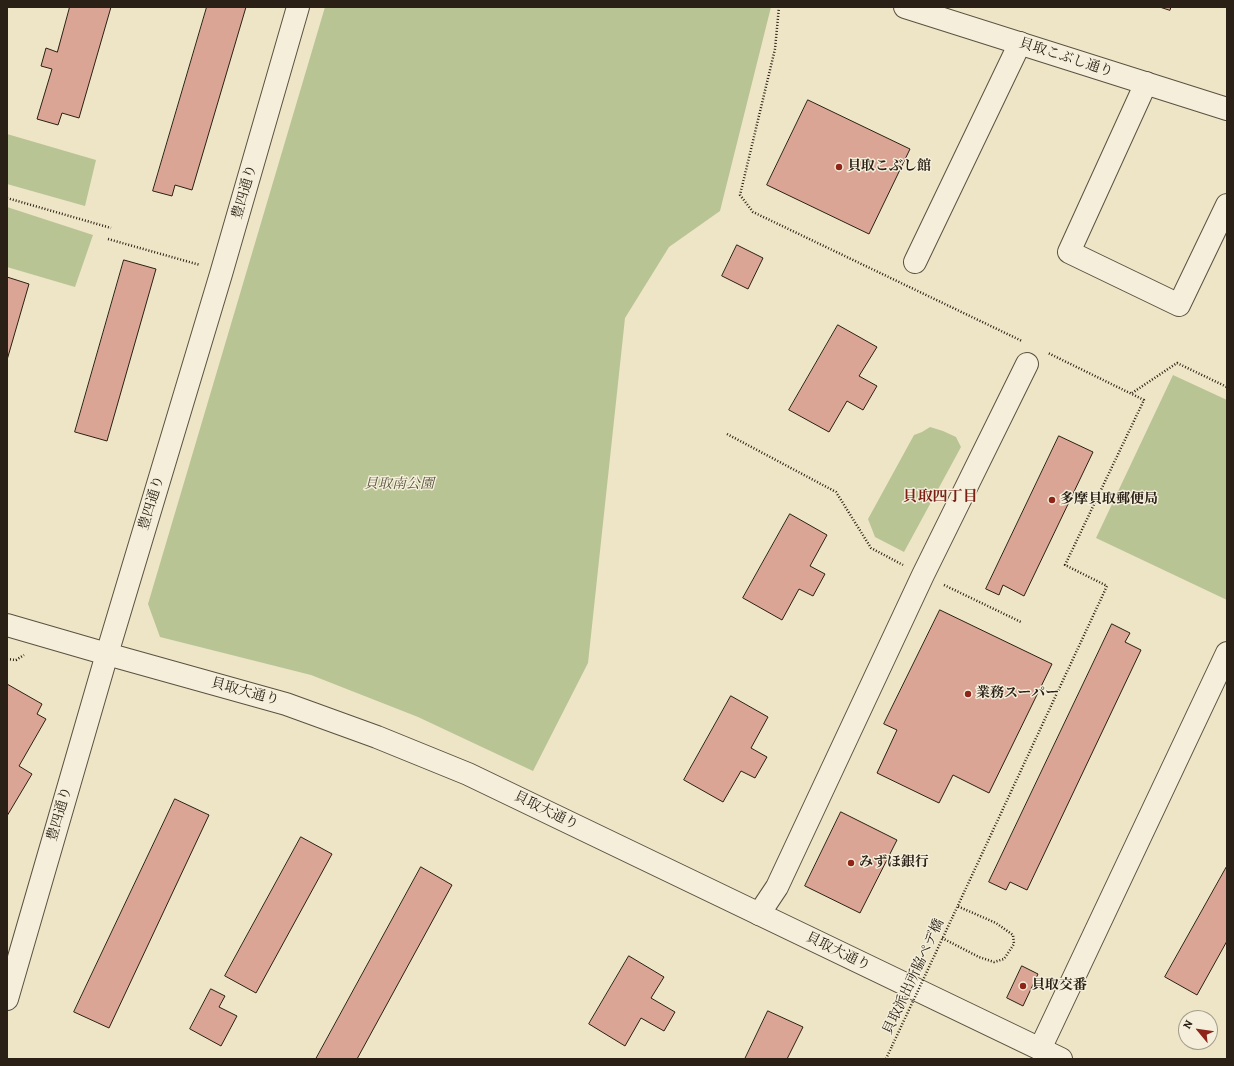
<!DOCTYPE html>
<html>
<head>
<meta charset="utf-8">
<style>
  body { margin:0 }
  #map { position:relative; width:1234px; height:1066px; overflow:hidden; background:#eee5c6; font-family:Alegreya,serif }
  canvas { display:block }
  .frame { position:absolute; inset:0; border:8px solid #2a2015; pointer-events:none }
  .north { position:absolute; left:1178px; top:1010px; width:40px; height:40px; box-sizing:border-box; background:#f4eeda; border:1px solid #a39c8b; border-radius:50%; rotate:299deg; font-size:11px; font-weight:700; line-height:16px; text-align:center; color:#2a2015 }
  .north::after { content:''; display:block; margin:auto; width:14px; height:18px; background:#8f2418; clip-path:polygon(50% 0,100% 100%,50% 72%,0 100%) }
</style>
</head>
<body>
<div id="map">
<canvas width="1234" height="1066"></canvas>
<div class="frame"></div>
<div class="north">N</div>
</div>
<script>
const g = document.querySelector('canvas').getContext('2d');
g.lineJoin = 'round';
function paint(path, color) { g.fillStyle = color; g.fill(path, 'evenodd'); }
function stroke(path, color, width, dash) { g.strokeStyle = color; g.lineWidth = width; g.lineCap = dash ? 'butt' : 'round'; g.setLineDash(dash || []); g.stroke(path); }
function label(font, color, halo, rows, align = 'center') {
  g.font = font + ' Alegreya,"Noto Serif JP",serif'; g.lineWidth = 3; g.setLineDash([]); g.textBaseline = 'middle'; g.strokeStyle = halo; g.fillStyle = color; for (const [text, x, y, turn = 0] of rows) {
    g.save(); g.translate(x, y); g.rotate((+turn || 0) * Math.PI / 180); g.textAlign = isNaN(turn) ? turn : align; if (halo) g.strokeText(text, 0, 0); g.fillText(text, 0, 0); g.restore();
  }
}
paint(new Path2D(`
  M 325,7 L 771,7 L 720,211 L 669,247 L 625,318 L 588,663 L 533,771 L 418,717 L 311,675 L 160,637 L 148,604 Z
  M 7,134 L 96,160 L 85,206 L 7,184 Z
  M 7,207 L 93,235 L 75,287 L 7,267 Z
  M 1173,375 L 1227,400 L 1227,600 L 1096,538 Z
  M 930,427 L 943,431 L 956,437 L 961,447 L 904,552 L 875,537 L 868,519 L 914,435 L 922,432 Z`), '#b9c494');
const building = new Path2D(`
  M 70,7 L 111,7 L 79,118 L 62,113 L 58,125 L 37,119 L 52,69 L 41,66 L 46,48 L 57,52 Z
  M 207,7 L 246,7 L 192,190 L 175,185 L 172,196 L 153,191 Z
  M 1160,7 L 1171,7 L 1170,10 Z
  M 808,100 L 910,149 L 869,234 L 767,185 Z
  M 737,245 L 763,258 L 748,289 L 722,276 Z
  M 124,260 L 156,269 L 107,441 L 75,432 Z
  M 7,277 L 29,284 L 7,360 Z
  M 838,325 L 877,347 L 859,376 L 877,386 L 863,410 L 847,401 L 829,432 L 789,410 Z
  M 1059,436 L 1093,452 L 1024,596 L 1003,585 L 999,595 L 986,589 Z
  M 790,514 L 827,535 L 810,566 L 825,574 L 813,596 L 799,589 L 782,620 L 743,598 Z
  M 940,610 L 1052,664 L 989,793 L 953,775 L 939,803 L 877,773 L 897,730 L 884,724 Z
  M 1112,624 L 1130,633 L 1125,642 L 1141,650 L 1027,890 L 1010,882 L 1006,890 L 989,882 Z
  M 7,684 L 42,704 L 37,714 L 46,719 L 19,766 L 32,774 L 7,816 Z
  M 731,696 L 768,717 L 751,748 L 767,757 L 755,778 L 741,771 L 723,802 L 684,780 Z
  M 175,799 L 209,815 L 109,1028 L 74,1012 Z
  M 841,812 L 897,840 L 860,913 L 805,886 Z
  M 301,837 L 332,854 L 256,993 L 225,976 Z
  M 1227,866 L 1227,941 L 1197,995 L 1165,977 Z
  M 421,867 L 452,885 L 357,1059 L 316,1059 Z
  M 629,956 L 664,977 L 651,998 L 675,1012 L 664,1031 L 641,1018 L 625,1046 L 589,1024 Z
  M 1022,966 L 1038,974 L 1023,1006 L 1007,998 Z
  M 211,989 L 225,996 L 219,1007 L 237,1016 L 221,1046 L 190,1029 Z
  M 768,1011 L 803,1027 L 787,1059 L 745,1059 Z`);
paint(building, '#daa594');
stroke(building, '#2a2015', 1);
const minor = new Path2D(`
  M 1146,83 L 1069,252 L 1179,305 L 1227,205
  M 915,262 L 1020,43
  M 759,914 L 777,887 L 923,575 L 1027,364
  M 1040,1049 L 1227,653`);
const tertiary = new Path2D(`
  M 905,7 L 1227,109
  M 7,625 L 107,654 L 286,704 L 377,737 L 468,774 L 1061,1059
  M 7,999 L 107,654 L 221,274 L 298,7`);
stroke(minor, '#5b5141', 24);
stroke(tertiary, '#5b5141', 24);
stroke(new Path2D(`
  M 779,7 L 775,49 L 740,195 L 753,212 L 1022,341
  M 7,198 L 111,228
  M 108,239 L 200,265
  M 1132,393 L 1177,363 L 1227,387
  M 727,434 L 836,492 L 871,548 L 903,565
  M 944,585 L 1021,622
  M 7,659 L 16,660 L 24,655
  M 953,916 L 1107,586 L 1065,565 L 1144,400 L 1048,353
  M 942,938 L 979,957 L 994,962 L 1004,959 L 1014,944 L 1013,935 L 996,923 L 957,906
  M 886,1059 L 892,1046`), '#2a2015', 2.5, [1, 2]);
stroke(minor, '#f4eeda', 22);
stroke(tertiary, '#f4eeda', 22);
stroke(new Path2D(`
  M 892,1046 L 953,916`), '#2a2015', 2.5, [1, 2]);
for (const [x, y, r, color] of [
  [839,167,4,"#8f2418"],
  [1052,500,4,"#8f2418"],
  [968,694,4,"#8f2418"],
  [851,863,4,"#8f2418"],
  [1023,986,4,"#8f2418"]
]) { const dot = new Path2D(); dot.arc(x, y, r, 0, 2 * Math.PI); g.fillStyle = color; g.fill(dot); stroke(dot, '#f4eeda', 1.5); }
label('14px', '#2a2015', '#f4eeda', [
  ["貝取こぶし通り",1066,58,18],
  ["豊四通り",245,192,-74],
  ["豊四通り",152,503,-73],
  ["貝取大通り",245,692,15],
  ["貝取大通り",546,811,26],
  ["豊四通り",60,814,-74],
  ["貝取大通り",838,952,26],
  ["貝取派出所脇ペデ橋",914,977,-65]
]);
label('bold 14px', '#2a2015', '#f4eeda', [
  ["貝取こぶし館",847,167],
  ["多摩貝取郵便局",1060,500],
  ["業務スーパー",976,694],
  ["みずほ銀行",859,863],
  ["貝取交番",1031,986]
], 'left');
label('italic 14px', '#55513b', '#f4eeda', [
  ["貝取南公園",399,485]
]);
label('bold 15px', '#7a1f14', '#f4eeda', [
  ["貝取四丁目",940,497]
]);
</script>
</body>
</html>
